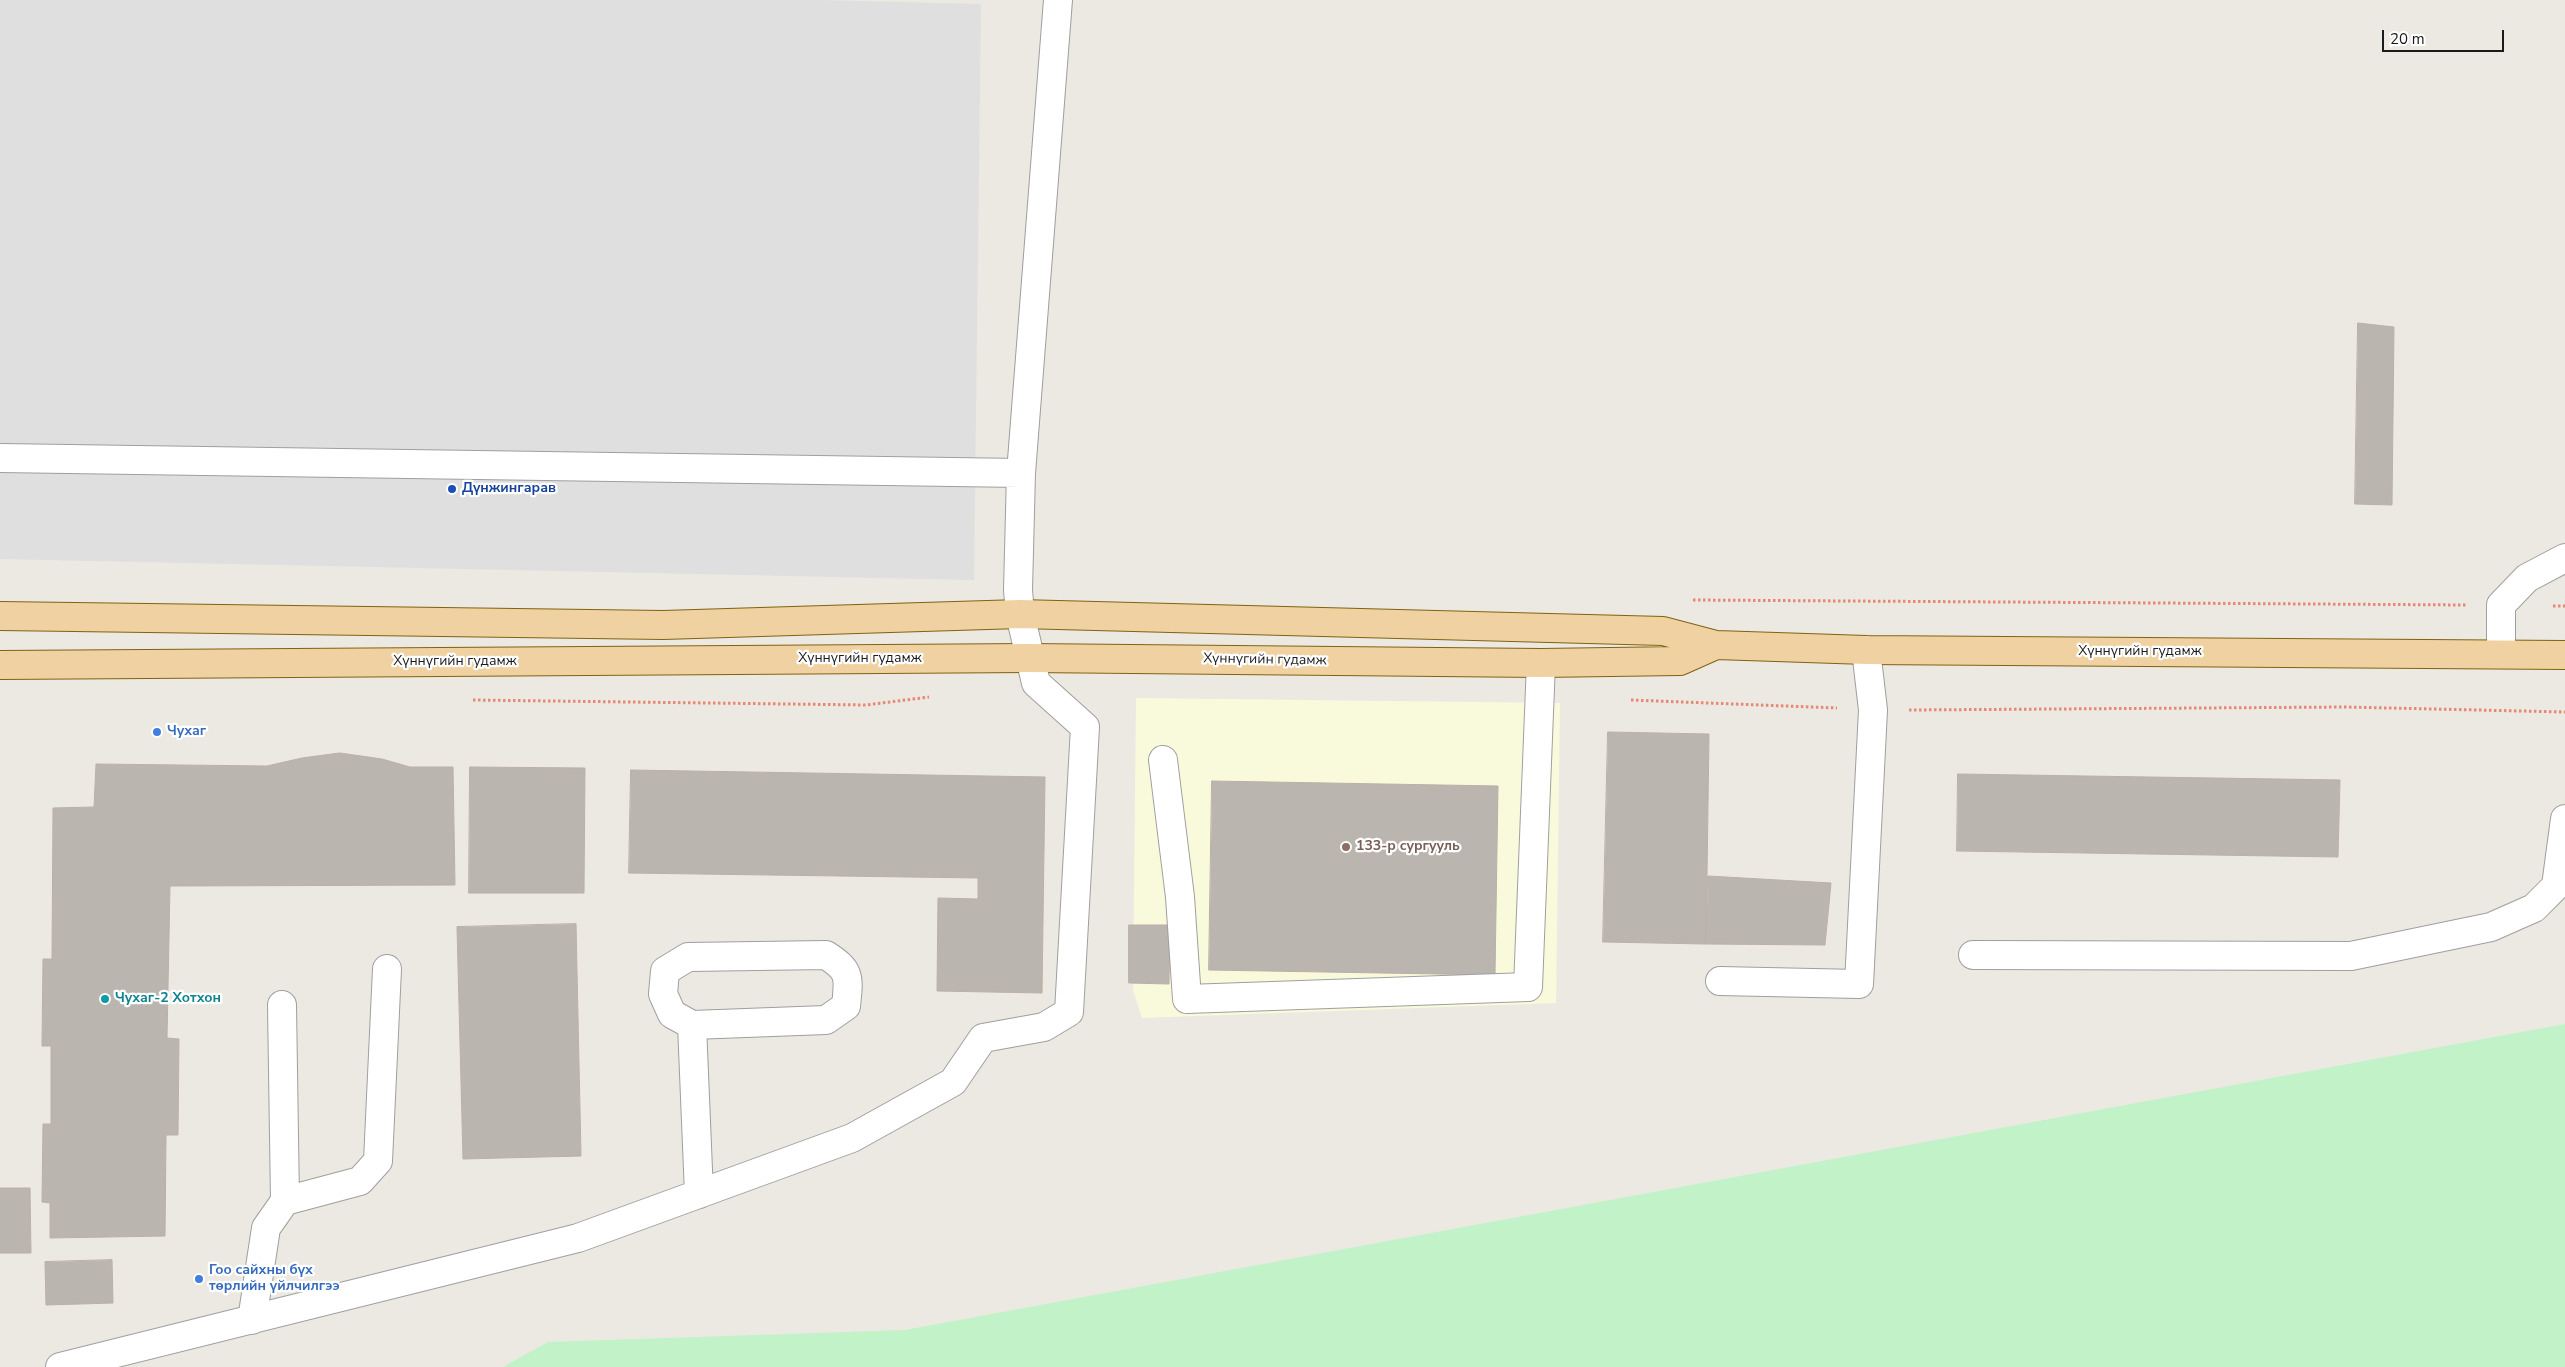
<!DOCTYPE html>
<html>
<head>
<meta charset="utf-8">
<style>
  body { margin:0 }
  #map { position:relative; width:2565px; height:1367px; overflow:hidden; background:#ebe9e2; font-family:"Nunito Sans",sans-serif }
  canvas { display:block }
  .scale { position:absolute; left:2382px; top:30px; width:122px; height:22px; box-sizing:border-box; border:2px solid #1b1b1b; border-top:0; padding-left:6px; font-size:15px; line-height:18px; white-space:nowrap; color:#1b1b1b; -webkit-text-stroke:4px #fff; paint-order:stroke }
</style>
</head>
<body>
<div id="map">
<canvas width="2565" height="1367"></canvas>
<div class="scale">20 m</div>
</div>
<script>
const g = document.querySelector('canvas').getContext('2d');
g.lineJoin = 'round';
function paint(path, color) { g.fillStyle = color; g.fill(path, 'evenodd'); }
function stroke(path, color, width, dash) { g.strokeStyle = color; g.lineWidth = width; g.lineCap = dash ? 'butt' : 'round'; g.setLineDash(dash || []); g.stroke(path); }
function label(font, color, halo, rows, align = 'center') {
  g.font = font + ' "Nunito Sans",sans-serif'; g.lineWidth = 4.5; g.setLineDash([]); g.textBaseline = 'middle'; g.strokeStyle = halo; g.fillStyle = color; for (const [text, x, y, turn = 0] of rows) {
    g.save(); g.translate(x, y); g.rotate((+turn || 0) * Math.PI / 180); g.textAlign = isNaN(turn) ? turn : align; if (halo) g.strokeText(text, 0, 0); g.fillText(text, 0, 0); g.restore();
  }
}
paint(new Path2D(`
  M 1136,698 L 1560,703 L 1556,1003 L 1142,1018 L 1133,990 Z`), '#f9fadb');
paint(new Path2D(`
  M 2565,1024 L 2565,1367 L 503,1367 L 548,1342 L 905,1330 Z`), '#c2f2c8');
paint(new Path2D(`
  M 0,0 L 822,0 L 981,4 L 974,580 L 0,559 Z`), '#dfdfdf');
const building = new Path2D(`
  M 2358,323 L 2394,327 L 2392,505 L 2355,504 Z
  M 1608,732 L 1709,734 L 1706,944 L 1603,942 Z
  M 340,753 L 382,759 L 410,767 L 453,767 L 455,885 L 170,886 L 167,1038 L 179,1039 L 178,1135 L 166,1135 L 165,1236 L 50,1238 L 50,1203 L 42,1202 L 43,1124 L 51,1124 L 51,1046 L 42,1046 L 43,959 L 52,959 L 53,808 L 94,807 L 96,764 L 267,766 L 302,758 Z
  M 470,767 L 585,768 L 584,893 L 469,893 Z
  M 631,770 L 1045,777 L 1042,993 L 937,991 L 938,898 L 978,899 L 978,878 L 629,873 Z
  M 1958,774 L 2340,780 L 2338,857 L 1957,851 Z
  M 1212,781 L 1498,786 L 1495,975 L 1209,970 Z
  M 1708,876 L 1831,883 L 1825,945 L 1706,944 Z
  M 576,924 L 581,1156 L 463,1159 L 457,927 Z
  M 1129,925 L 1170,925 L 1169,984 L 1129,983 Z
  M 0,1188 L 30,1188 L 31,1253 L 0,1253 Z
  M 112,1260 L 113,1303 L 46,1305 L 45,1262 Z`);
paint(building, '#bbb5af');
stroke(building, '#bbb0a6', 1);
const minor = new Path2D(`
  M 0,458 L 1021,473
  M 2501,654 L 2501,605 L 2527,578 L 2565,558
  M 1163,760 L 1180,897 L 1187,999 L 1528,987 L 1541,663
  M 826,955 C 851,971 849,977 846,1006 L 826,1020 L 692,1025 L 672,1014 L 663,994 L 665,971 L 688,957 Z
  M 1973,955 L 2351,956 L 2491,927 L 2534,908 L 2556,886 L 2565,819
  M 1720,981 L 1859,984 L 1873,710 L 1866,650
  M 282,1005 L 285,1201
  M 692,1025 L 699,1194
  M 252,1320 L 266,1228 L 285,1201 L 360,1181 L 378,1161 L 387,969
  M 60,1367 L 578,1238 L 852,1138 L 953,1082 L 983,1038 L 1044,1027 L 1069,1012 L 1085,727 L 1036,683 L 1020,614 L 1018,590 L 1021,473 L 1058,0`);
const major = new Path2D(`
  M 0,616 L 663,625 L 1020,614 L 1663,631 L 1716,645 L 1866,650 L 2565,655
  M 0,665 L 1029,658 L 1541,663 L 1680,661 L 1716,645`);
stroke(minor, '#9f9f9f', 30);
stroke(major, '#816210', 30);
stroke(new Path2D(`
  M 1693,600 L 2467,605
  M 2553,606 L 2565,606
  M 473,700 L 866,705 L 929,697
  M 1631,700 L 1837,708
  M 1909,710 L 2345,707 L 2565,712`), '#e98775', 3, [2.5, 2.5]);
stroke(minor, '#fff', 28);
stroke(major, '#f0d2a2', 28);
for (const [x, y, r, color] of [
  [452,489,5,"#1a4fb4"],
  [157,732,5,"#3f7fe0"],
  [1346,847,5,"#8d6e63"],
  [105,999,5,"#0f9aa8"],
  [199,1279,5,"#3f7fe0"]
]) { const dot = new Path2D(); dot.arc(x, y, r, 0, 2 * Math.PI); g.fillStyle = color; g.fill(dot); stroke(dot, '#fff', 2); }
label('bold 14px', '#164399', '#fff', [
  ["Дүнжингарав",462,489]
], 'left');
label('14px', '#1b1b1b', '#fff', [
  ["Хүннүгийн гудамж",2140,652],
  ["Хүннүгийн гудамж",860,659],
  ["Хүннүгийн гудамж",1265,660,1],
  ["Хүннүгийн гудамж",455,662]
]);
label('bold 14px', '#366cbe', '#fff', [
  ["Чухаг",167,732],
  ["Гоо сайхны бүх",209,1271],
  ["төрлийн үйлчилгээ",209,1287]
], 'left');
label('bold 14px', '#785e54', '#fff', [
  ["133-р сургууль",1356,847]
], 'left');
label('bold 14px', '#0d838f', '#fff', [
  ["Чухаг-2 Хотхон",115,999]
], 'left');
</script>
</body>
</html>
